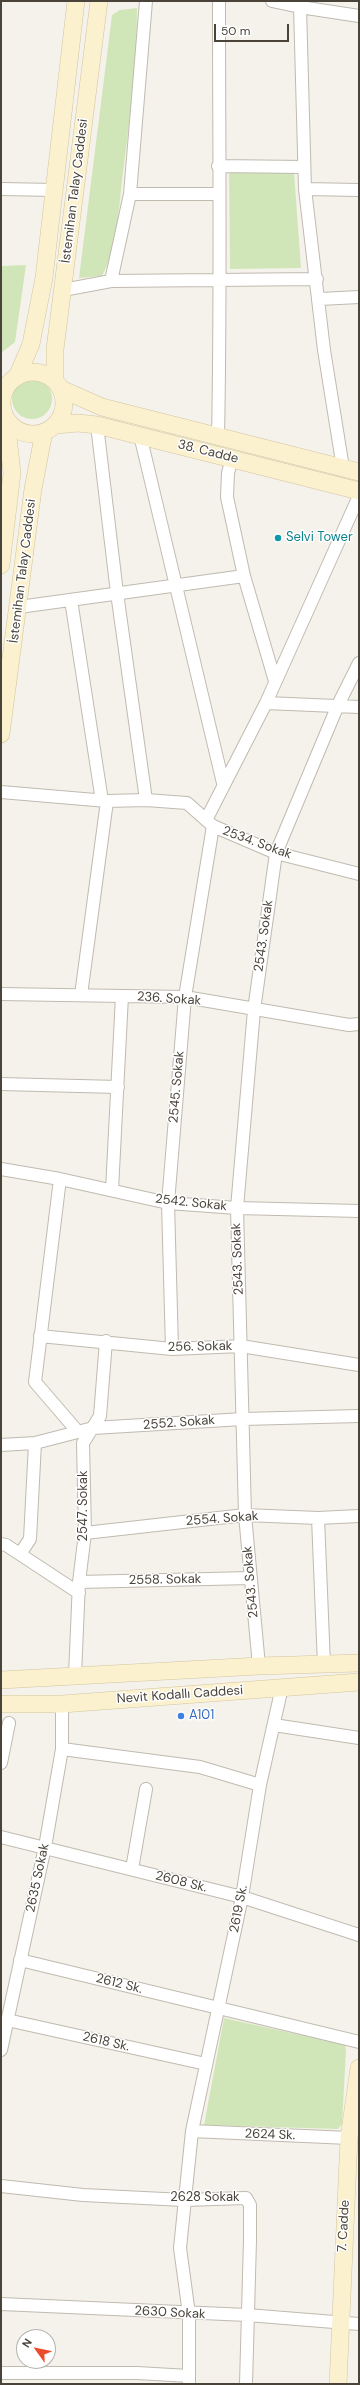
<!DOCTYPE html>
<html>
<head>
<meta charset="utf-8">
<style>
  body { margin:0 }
  #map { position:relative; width:360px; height:2385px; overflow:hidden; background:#f5f2ec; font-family:"DM Sans",sans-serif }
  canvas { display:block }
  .frame { position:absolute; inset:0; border:2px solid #49433a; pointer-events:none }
  .north { position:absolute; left:16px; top:2329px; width:40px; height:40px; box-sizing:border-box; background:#fff; border:1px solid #b6b4b0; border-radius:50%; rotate:303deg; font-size:11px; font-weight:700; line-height:16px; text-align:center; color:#49433a }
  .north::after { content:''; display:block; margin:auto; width:14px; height:18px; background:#ec4b2c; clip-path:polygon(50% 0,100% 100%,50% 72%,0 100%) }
  .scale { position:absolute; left:214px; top:24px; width:75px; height:18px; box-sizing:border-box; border:2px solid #49433a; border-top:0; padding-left:5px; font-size:12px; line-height:14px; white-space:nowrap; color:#49433a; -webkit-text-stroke:3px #fff; paint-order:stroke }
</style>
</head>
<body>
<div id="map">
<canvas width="360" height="2385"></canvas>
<div class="frame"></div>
<div class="north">N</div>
<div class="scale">50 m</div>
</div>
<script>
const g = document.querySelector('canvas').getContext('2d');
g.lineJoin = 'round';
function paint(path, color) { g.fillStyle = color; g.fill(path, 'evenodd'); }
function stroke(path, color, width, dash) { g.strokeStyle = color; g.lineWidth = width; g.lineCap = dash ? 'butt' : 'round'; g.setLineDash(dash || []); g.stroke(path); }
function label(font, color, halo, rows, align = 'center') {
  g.font = font + ' "DM Sans",sans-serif'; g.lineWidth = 3; g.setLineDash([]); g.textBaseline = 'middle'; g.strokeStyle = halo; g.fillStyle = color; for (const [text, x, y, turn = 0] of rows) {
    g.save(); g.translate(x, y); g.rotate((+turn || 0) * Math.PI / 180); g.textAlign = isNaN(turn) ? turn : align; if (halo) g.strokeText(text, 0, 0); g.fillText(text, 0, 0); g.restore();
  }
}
paint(new Path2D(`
  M 137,8 C 137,66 129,124 122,181 C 119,210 116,251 102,276 L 79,278 L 112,15 L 120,10 Z
  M 229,171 L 294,172 L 301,268 L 230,269 Z
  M 26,265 L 15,342 L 1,353 L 1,266 Z
  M12 399a20 20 0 1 1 40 0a20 20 0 1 1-40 0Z
  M 224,2018 L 345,2045 L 346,2051 L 342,2124 L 338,2129 L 204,2125 Z`), '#d1e6b8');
const street = new Path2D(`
  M 272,1 L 300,7 L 303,1
  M 218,166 L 304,167
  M 1,189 L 55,190
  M 305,189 L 359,190
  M 130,194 L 219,194
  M 111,281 L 130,194 L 146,1
  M 63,290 L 111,281 L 317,279
  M 320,299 L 359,297
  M 97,425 L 117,593 L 146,800
  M 140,435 L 223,783
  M 218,437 C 221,291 219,146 219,1
  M 232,458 L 228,473 L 227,497 L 244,576 L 275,681
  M 343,468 L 324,350 L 305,189 L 300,7 L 359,16
  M 71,600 L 102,801
  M 19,607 L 244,576
  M 266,703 L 359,707
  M 1,792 L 107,801 L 146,800 L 187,803 L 213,826 L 276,853 L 359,874
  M 206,820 L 266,703 L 359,496
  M 1,994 L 185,997 L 349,1025 L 359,1024
  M 81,995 L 107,801
  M 1,1084 L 118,1087
  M 1,1169 L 60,1179 L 168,1203 L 237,1208 L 359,1211
  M 60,1179 L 35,1382 L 78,1432
  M 112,1190 L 122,996
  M 40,1336 L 172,1349 L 241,1346 L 359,1365
  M 172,1349 L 168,1203 L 185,997 L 213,826
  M 1,1445 L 35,1443 L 93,1428 L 243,1419 L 359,1416
  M 318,1518 L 324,1665
  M 85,1533 L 245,1515 L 318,1518 L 359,1516
  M 1,1544 L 6,1545 L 79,1593
  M 20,1554 L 30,1539 L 35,1443
  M 79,1582 L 251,1578
  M 259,1666 L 245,1515 L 237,1208 L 254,1010 L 276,853 L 338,705 L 359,663
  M 75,1675 L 79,1582 L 85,1533 L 83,1443 L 100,1416 L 106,1341
  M 274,1725 L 359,1738
  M 62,1749 L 200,1767 L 260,1785
  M 1,1763 L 9,1723
  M 1,1837 L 242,1897 L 359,1935
  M 132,1869 L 146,1789
  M 20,1960 L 359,2042
  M 7,2020 L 206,2064
  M 1,2050 L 45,1847 L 62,1749 L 62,1704
  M 192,2131 L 349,2138
  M 1,2186 L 83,2195 L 184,2200 L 246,2198 L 250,2205 L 250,2240 L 246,2384
  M 1,2304 L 247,2315 L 359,2324
  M 1,2373 L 137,2373 L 189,2376
  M 189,2384 L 189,2314 L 180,2248 L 192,2131 L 242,1897 L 260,1785 L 282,1687`);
const secondary = new Path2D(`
  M2 403a31 31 0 1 1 62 0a31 31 0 1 1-62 0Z
  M 17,377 L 31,344 L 44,278 L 76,1
  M 55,380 L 55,349 L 99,1
  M 61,389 L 102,407 L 359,472
  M 56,425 L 78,423 L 97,425 L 359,491
  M 1,565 L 12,473 L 6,419
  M 1,734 L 33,489 L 44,432
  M 1,1680 L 259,1666 L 359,1663
  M 1,1704 L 62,1704 L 359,1682
  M 338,2384 L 349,2138 L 359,2068`);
stroke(street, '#c0baaf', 14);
stroke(secondary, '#d1c59f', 18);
stroke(street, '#fff', 12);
stroke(secondary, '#fbf1cf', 17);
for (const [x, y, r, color] of [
  [278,538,4,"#0f9aa8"],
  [181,1716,4,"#3f7fe0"]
]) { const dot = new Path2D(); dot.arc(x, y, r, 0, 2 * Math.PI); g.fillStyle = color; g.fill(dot); stroke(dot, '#fff', 1.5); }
label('13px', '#49433a', '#fff', [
  ["İstemihan Talay Caddesi",75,191,-83],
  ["38. Cadde",208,452,14],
  ["İstemihan Talay Caddesi",23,571,-83],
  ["2534. Sokak",257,843,20],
  ["2543. Sokak",264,936,-82],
  ["236. Sokak",169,999,4],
  ["2545. Sokak",177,1087,-85],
  ["2542. Sokak",191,1203,6],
  ["2543. Sokak",238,1259,-92],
  ["256. Sokak",200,1347,-1],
  ["2552. Sokak",179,1423,-4],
  ["2547. Sokak",84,1506,-90],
  ["2554. Sokak",222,1519,-4],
  ["2558. Sokak",165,1580,-1],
  ["2543. Sokak",251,1582,-95],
  ["Nevit Kodallı Caddesi",180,1695,-4],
  ["2635 Sokak",38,1878,-78],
  ["2608 Sk.",181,1882,14],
  ["2619 Sk.",239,1909,-79],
  ["2612 Sk.",119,1984,14],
  ["2618 Sk.",106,2042,13],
  ["2624 Sk.",270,2135,2],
  ["2628 Sokak",205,2198],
  ["7. Cadde",344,2226,-87],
  ["2630 Sokak",170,2313,3]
]);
label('13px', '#0d838f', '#fff', [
  ["Selvi Tower",286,538]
], 'left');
label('13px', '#366cbe', '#fff', [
  ["A101",189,1716]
], 'left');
</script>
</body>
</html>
